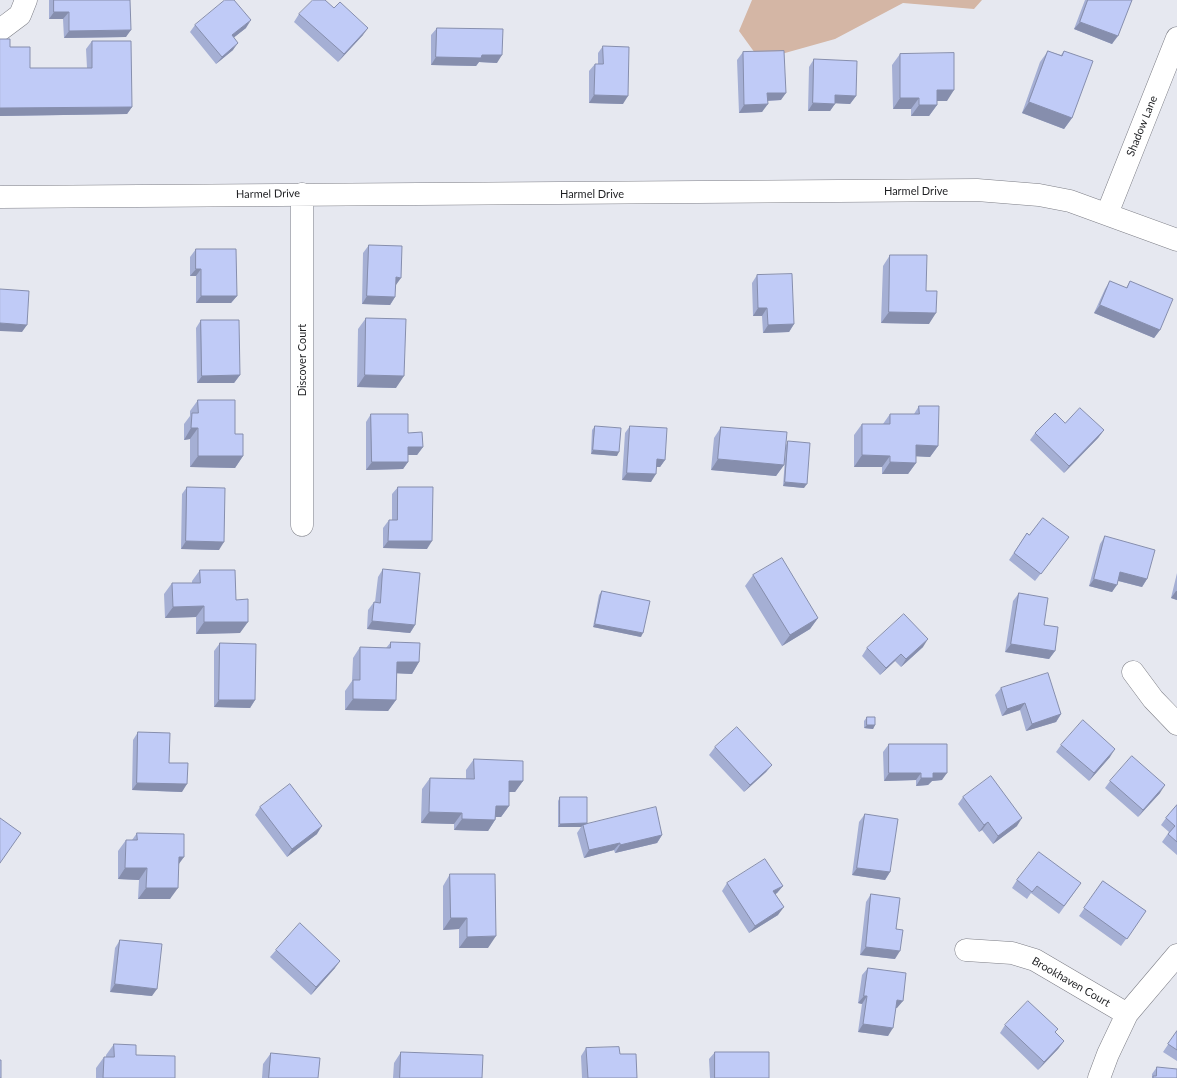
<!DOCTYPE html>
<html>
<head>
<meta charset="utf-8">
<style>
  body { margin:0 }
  canvas { display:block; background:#e6e8f0 }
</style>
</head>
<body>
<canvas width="1177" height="1078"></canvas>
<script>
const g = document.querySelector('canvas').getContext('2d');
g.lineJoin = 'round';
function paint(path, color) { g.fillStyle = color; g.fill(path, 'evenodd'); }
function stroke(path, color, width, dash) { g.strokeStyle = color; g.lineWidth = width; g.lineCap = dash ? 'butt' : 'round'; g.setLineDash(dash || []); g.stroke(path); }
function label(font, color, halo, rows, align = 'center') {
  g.font = font + ' Lato,sans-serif'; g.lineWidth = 3; g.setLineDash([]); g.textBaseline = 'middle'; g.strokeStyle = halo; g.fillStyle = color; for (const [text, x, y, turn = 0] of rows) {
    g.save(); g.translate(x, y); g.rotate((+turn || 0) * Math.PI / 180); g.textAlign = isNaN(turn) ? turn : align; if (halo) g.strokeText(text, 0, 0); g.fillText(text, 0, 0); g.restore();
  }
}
paint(new Path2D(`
  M 752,0 L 982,0 L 974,9 L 903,3 L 835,39 L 760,60 L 739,31 Z`), '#d4b6a5');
const minor = new Path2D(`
  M 0,30 L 20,15 L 26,0
  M 302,194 L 302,525
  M 0,197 L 977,190 L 1039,195 L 1070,201 L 1177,240
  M 1107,214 L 1177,38
  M 1133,672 L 1153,699 L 1177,724
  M 966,950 L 1012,953 L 1035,960 L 1127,1014
  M 1099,1078 L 1108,1054 L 1127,1014 L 1177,955`);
stroke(minor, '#7d7e86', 23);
stroke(minor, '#fff', 22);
paint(new Path2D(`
  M 49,0 L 130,0 L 126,37 L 64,38 L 63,19 L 49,19 Z
  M 1085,0 L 1132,0 L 1112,44 L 1074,29 Z
  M 299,14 L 363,35 L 338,62 L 294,22 Z
  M 195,25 L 246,28 L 234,37 L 233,50 L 216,64 L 190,32 Z
  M 437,28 L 497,63 L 479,62 L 476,66 L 431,65 L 431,35 Z
  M 92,41 L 132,107 L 127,114 L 0,116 L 10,47 L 30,68 L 87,68 L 86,49 Z
  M 603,46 L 623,104 L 589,103 L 589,71 L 595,64 L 598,64 L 598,53 Z
  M 1048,51 L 1061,55 L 1064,51 L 1072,118 L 1064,129 L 1022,113 L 1040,62 Z
  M 743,52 L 781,100 L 767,101 L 762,112 L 739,113 L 737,60 Z
  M 900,54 L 947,101 L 937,101 L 937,105 L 929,116 L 911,116 L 911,109 L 893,109 L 892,65 Z
  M 814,59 L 856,96 L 850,104 L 835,103 L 830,111 L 808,111 L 809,67 Z
  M 369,245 L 395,297 L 390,305 L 362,304 L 363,253 Z
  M 196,249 L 237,296 L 231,303 L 196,303 L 196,276 L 190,276 L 190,257 Z
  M 890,255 L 926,291 L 929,324 L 881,323 L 883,266 Z
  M 757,275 L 794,324 L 789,332 L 763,333 L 762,316 L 753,316 L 752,283 Z
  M 1110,281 L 1126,288 L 1130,281 L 1160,330 L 1154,338 L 1094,313 L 1105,289 Z
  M 366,318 L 396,388 L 357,387 L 358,329 Z
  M 201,320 L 240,375 L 234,383 L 197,383 L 196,328 Z
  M 198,400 L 235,434 L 243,456 L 235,468 L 190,467 L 190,439 L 184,440 L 184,424 L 190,416 L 190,411 Z
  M 919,406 L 938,446 L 930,457 L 916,456 L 916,463 L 908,474 L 882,474 L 882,467 L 854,467 L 854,435 L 862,424 L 883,424 L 890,414 L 914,414 Z
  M 371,414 L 408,433 L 423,447 L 417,455 L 408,455 L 408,462 L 403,469 L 366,470 L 366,422 Z
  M 1065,423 L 1104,430 L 1098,438 L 1064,473 L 1030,440 L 1035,433 Z
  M 595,426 L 617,456 L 591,454 L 592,430 Z
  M 630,426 L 665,460 L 660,467 L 656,467 L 651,482 L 622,480 L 625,433 Z
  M 721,427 L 784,465 L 776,476 L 711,470 L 714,438 Z
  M 788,441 L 804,488 L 783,486 L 786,445 Z
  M 187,487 L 219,550 L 181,549 L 182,494 Z
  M 398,487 L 427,549 L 383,548 L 383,528 L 389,520 L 392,520 L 392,494 Z
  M 1027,533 L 1029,535 L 1069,537 L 1035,581 L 1009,560 Z
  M 1105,536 L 1147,579 L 1142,587 L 1118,581 L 1112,592 L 1089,586 L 1100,544 Z
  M 383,569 L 415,625 L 410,633 L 367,629 L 368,610 L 374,602 L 375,602 L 378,577 Z
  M 200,570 L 236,600 L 240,633 L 196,634 L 196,617 L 165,618 L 164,594 L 172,583 L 192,583 L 192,581 Z
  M 1177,573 L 1177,600 L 1171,598 Z
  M 753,575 L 818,618 L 810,629 L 782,646 L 745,586 Z
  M 602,591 L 641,637 L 593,627 L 599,595 Z
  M 1019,593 L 1044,625 L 1055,651 L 1049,659 L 1005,652 L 1013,601 Z
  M 391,642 L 419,662 L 412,674 L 397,673 L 396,700 L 388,711 L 345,710 L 345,691 L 352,681 L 353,658 L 360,647 L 386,648 Z
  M 220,643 L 255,700 L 250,708 L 214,707 L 214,651 Z
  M 923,647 L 901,667 L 895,661 L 880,675 L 862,656 L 867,648 Z
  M 1001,688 L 1061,714 L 1056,722 L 1026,731 L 1020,710 L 1002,716 L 995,695 Z
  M 867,717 L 875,725 L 873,729 L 864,728 L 864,721 Z
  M 138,732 L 182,792 L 132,790 L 133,740 Z
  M 889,744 L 942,780 L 932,781 L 928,785 L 916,786 L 916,780 L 884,781 L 883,752 Z
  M 1061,745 L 1110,757 L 1089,781 L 1056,752 Z
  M 715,747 L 772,765 L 766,772 L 744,792 L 709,755 Z
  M 474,759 L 523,781 L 515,792 L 509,792 L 509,806 L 501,817 L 496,817 L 495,820 L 488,831 L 454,830 L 454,824 L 421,823 L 422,789 L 430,778 L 466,779 L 466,770 Z
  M 1110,781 L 1160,793 L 1138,817 L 1105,788 Z
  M 560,797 L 586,824 L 662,835 L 657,843 L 615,853 L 614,850 L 584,858 L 577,833 L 581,827 L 558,827 L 558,801 Z
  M 963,797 L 1017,826 L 993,844 L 982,830 L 979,832 L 958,804 Z
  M 1177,805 L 1177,855 L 1162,842 L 1169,832 L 1161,825 L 1166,818 Z
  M 260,807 L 317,834 L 287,857 L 255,815 Z
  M 865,814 L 890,872 L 885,880 L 852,875 L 859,822 Z
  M 137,833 L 179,864 L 170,899 L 138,899 L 139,880 L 118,879 L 118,851 L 126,840 L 132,840 Z
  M 450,874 L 488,948 L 459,948 L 459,929 L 443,930 L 443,886 Z
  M 1017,880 L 1081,883 L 1059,914 L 1031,893 L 1027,899 L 1012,888 Z
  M 1103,881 L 1146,911 L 1121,946 L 1079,916 Z
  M 727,883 L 783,886 L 777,893 L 775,894 L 778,915 L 749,933 L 722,891 Z
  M 871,894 L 896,929 L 895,959 L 860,955 L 866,902 Z
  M 120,940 L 152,996 L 110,992 L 115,948 Z
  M 276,950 L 335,968 L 311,995 L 270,957 Z
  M 868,968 L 897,1008 L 896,1008 L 888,1036 L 858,1032 L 862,1004 L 858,1003 L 862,975 Z
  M 1005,1025 L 1055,1033 L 1064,1041 L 1058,1049 L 1038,1070 L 1000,1033 Z
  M 1177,1031 L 1177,1061 L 1163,1052 Z
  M 114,1044 L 136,1055 L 175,1078 L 96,1078 L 96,1068 L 104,1057 L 106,1057 L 106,1055 Z
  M 586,1048 L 637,1078 L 582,1078 L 581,1056 Z
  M 401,1052 L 482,1078 L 393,1078 L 394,1063 Z
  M 715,1052 L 769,1078 L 710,1078 L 709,1059 Z
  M 271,1053 L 318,1078 L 262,1078 L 263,1064 Z
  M 1157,1067 L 1177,1078 L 1152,1078 L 1152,1074 Z`), '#a5afd4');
paint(new Path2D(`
  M 54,12 L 69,12 L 63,19 L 49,19 Z
  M 251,20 L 246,28 L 227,43 L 232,35 Z
  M 1080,22 L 1118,36 L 1112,44 L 1074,29 Z
  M 368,28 L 363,35 L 338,62 L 344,54 Z
  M 131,30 L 126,37 L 64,38 L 69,31 Z
  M 238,43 L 233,50 L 216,64 L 222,57 Z
  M 482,55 L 502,55 L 497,63 L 479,62 L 476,66 L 431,65 L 436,57 Z
  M 937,90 L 954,90 L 947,101 L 929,101 Z
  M 767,93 L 786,93 L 781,100 L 762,101 Z
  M 594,95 L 628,96 L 623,104 L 589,103 Z
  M 835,95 L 856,96 L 850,104 L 830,103 Z
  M 900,98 L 919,98 L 911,109 L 893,109 Z
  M 1029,102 L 1072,118 L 1064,129 L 1022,113 Z
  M 813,103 L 835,104 L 830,111 L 808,111 Z
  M 768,104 L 762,112 L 739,113 L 744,105 Z
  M 919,105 L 937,105 L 929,116 L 911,116 Z
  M 132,107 L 127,114 L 0,116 L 0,108 Z
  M 196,269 L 201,269 L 196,276 L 190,276 Z
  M 396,277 L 401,278 L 396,285 Z
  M 201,296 L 237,296 L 231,303 L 196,303 Z
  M 367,296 L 395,297 L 390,305 L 362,304 Z
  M 1100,305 L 1160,330 L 1154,338 L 1094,313 Z
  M 758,308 L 767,308 L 762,316 L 753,316 Z
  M 889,312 L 936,313 L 929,324 L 881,323 Z
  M 0,323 L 27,325 L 22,332 L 0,331 Z
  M 794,324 L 789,332 L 763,333 L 768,325 Z
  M 240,375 L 234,383 L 197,383 L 202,376 Z
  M 365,375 L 404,376 L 396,388 L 357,387 Z
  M 191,428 L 198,428 L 190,439 L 184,440 Z
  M 1104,430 L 1098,438 L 1064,473 L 1069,466 Z
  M 916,445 L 938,446 L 930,457 L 909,456 Z
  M 408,447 L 423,447 L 417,455 L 403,455 Z
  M 593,450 L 619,452 L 617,456 L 591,454 Z
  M 862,455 L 890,456 L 882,467 L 854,467 Z
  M 198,456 L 243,456 L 235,468 L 190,467 Z
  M 657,459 L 665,460 L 660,467 L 651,467 Z
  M 718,459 L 784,465 L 776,476 L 711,470 Z
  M 372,462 L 408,462 L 403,469 L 366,470 Z
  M 890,462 L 916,463 L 908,474 L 882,474 Z
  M 627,473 L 656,474 L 651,482 L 622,480 Z
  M 785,482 L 807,484 L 804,488 L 783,486 Z
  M 186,541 L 224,542 L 219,550 L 181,549 Z
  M 388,541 L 432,541 L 427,549 L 383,548 Z
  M 1120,572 L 1147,579 L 1142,587 L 1115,580 Z
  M 1094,579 L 1117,585 L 1112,592 L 1089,586 Z
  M 1176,591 L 1177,591 L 1177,600 L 1171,598 Z
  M 204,606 L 196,617 L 165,618 L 173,607 Z
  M 818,618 L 810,629 L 782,646 L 790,635 Z
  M 372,621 L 415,625 L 410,633 L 367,629 Z
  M 204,622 L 248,622 L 240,633 L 196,634 Z
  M 595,624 L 643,633 L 641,637 L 593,627 Z
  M 928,639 L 923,647 L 901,667 L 906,659 Z
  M 1011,644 L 1055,651 L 1049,659 L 1005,652 Z
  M 901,654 L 895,661 L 880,675 L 886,668 Z
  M 397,662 L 419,662 L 412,674 L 389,673 Z
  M 353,699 L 396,700 L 388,711 L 345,710 Z
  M 219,700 L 255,700 L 250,708 L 214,707 Z
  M 1025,703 L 1020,710 L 1002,716 L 1007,709 Z
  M 1061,714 L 1056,722 L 1026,731 L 1032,724 Z
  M 867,725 L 875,725 L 873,729 L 864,728 Z
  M 1115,749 L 1110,757 L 1089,781 L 1094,773 Z
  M 772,765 L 766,772 L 744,792 L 750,785 Z
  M 889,773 L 921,773 L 916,780 L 884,781 Z
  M 933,773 L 947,773 L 942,780 L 932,781 L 928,785 L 916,786 L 921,778 Z
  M 509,781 L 523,781 L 515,792 L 501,792 Z
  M 137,783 L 187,784 L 182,792 L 132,790 Z
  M 1165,785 L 1160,793 L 1138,817 L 1143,810 Z
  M 496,806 L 509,806 L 501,817 L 488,817 Z
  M 429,812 L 462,813 L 454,824 L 421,823 Z
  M 1022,818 L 1017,826 L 993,844 L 998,836 Z
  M 462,819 L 495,820 L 488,831 L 454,830 Z
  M 988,822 L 982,830 L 979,832 L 984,825 Z
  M 587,823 L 584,827 L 583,825 L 581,827 L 558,827 L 560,824 Z
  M 322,826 L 317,834 L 287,857 L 292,849 Z
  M 662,835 L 657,843 L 615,853 L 620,845 Z
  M 620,843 L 614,850 L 584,858 L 589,850 Z
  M 179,857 L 184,857 L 176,868 Z
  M 125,868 L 147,868 L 139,880 L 118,879 Z
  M 857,868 L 890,872 L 885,880 L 852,875 Z
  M 783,886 L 777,893 L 768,899 L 773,891 Z
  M 146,888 L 178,888 L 170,899 L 138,899 Z
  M 784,907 L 778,915 L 749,933 L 755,926 Z
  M 451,918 L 467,918 L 459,929 L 443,930 Z
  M 496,936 L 488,948 L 459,948 L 467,937 Z
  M 866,947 L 900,951 L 895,959 L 860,955 Z
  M 340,961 L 335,968 L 311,995 L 316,987 Z
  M 115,984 L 157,989 L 152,996 L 110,992 Z
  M 864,996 L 867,996 L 862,1004 L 858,1003 Z
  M 897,1000 L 903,1001 L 897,1008 L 892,1008 Z
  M 863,1024 L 893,1028 L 888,1036 L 858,1032 Z
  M 1064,1041 L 1058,1049 L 1038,1070 L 1044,1062 Z`), '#868ead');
const building = new Path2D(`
  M 54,0 L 130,0 L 131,30 L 69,31 L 69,12 L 54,12 Z
  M 225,0 L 234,0 L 251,20 L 232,35 L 238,43 L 222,57 L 195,25 Z
  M 313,0 L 325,0 L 334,8 L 340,2 L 368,28 L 344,54 L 299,14 Z
  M 1088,0 L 1132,0 L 1118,36 L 1080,22 Z
  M 437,28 L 503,29 L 502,55 L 482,55 L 481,58 L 436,57 Z
  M 0,39 L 10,39 L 10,47 L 30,47 L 30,68 L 92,68 L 92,41 L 131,41 L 132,107 L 0,108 Z
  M 603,46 L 629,47 L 628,96 L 594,95 L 595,64 L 603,64 Z
  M 784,51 L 786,93 L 767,93 L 768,104 L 744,105 L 743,52 Z
  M 1048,51 L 1062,56 L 1064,51 L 1093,61 L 1072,118 L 1029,102 Z
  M 954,53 L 954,90 L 937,90 L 937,105 L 919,105 L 919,98 L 900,98 L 900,54 Z
  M 814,59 L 857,61 L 856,96 L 835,95 L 835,104 L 813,103 Z
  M 369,245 L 402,246 L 401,278 L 396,277 L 395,297 L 367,296 Z
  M 196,249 L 236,249 L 237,296 L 201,296 L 201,269 L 196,269 Z
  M 890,255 L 927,255 L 926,291 L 937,291 L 936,313 L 889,312 Z
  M 792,274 L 794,324 L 768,325 L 767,308 L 758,308 L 757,275 Z
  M 1110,281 L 1127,288 L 1130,281 L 1173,299 L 1160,330 L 1100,305 Z
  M 0,289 L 29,291 L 27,325 L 0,323 Z
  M 366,318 L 406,319 L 404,376 L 365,375 Z
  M 201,320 L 239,320 L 240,375 L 202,376 Z
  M 198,400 L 235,400 L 235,434 L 243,434 L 243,456 L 198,456 L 198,428 L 191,428 L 192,413 L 198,413 Z
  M 919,406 L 939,406 L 938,446 L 916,445 L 916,463 L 890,462 L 890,456 L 862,455 L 862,424 L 890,424 L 890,414 L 919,414 Z
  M 1080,408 L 1104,430 L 1069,466 L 1035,433 L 1055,413 L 1065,423 Z
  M 371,414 L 408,414 L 408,433 L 422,432 L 423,447 L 408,447 L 408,462 L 372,462 Z
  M 595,426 L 621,428 L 619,452 L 593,450 Z
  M 630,426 L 667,428 L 665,460 L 657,459 L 656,474 L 627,473 Z
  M 721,427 L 787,432 L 784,465 L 718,459 Z
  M 788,441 L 810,443 L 807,484 L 785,482 Z
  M 187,487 L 225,488 L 224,542 L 186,541 Z
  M 398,487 L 433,487 L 432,541 L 388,541 L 389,520 L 397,520 Z
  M 1043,518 L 1069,537 L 1041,574 L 1014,553 L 1027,533 L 1029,535 Z
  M 1105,536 L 1155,550 L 1147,579 L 1120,572 L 1117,585 L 1094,579 Z
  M 782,558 L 818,618 L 790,635 L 753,575 Z
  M 383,569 L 420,573 L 415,625 L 372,621 L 374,602 L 380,603 Z
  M 200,570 L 235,570 L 236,600 L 248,599 L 248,622 L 204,622 L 204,606 L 173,607 L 172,583 L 200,583 Z
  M 602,591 L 650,601 L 643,633 L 595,624 Z
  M 1019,593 L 1048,598 L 1044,625 L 1058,627 L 1055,651 L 1011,644 Z
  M 904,614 L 928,639 L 906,659 L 901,654 L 886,668 L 867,648 Z
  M 391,642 L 420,643 L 419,662 L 397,662 L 396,700 L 353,699 L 353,680 L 360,680 L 360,647 L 390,648 Z
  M 220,643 L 256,644 L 255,700 L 219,700 Z
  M 1048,673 L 1061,714 L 1032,724 L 1025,703 L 1007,709 L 1001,688 Z
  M 867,717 L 875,717 L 875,725 L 867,725 Z
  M 1083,720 L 1115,749 L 1094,773 L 1061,745 Z
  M 737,727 L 772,765 L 750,785 L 715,747 Z
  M 138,732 L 170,733 L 169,763 L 188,763 L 187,784 L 137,783 Z
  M 889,744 L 947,744 L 947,773 L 933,773 L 933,778 L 921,778 L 921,773 L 889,773 Z
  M 1132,756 L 1165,785 L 1143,810 L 1110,781 Z
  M 474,759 L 523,761 L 523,781 L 509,781 L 509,806 L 496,806 L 495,820 L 462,819 L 462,813 L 429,812 L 430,778 L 474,779 Z
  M 991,776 L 1022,818 L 998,836 L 988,822 L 984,825 L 963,797 Z
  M 290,784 L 322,826 L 292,849 L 260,807 Z
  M 560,797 L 587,797 L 587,823 L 560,824 Z
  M 1177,805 L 1177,842 L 1168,834 L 1175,826 L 1166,818 Z
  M 656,807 L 662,835 L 620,845 L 620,843 L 589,850 L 583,825 Z
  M 865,814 L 898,819 L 890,872 L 857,868 Z
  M 0,818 L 21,833 L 0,863 Z
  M 137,833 L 184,834 L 184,857 L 179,857 L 178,888 L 146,888 L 147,868 L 125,868 L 126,840 L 137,840 Z
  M 1039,852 L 1081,883 L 1064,906 L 1037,886 L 1032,892 L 1017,880 Z
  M 765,859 L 783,886 L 773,891 L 784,907 L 755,926 L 727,883 Z
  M 450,874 L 495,874 L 496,936 L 467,937 L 467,918 L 451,918 Z
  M 1103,881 L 1146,911 L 1127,939 L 1084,908 Z
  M 871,894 L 900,898 L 896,929 L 903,930 L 900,951 L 866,947 Z
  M 300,923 L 340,961 L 316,987 L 276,950 Z
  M 120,940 L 162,944 L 157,989 L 115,984 Z
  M 868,968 L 906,973 L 903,1001 L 897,1000 L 893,1028 L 863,1024 L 867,996 L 864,996 Z
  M 1028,1001 L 1058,1029 L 1055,1032 L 1064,1041 L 1044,1062 L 1005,1025 Z
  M 1177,1031 L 1177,1050 L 1168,1044 Z
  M 114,1044 L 136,1045 L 136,1055 L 175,1056 L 175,1078 L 103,1078 L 104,1057 L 114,1057 Z
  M 619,1047 L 620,1054 L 636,1054 L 637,1078 L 588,1078 L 586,1048 Z
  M 401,1052 L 483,1055 L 482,1078 L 400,1078 Z
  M 715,1052 L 769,1052 L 769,1078 L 715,1078 Z
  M 271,1053 L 320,1058 L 318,1078 L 269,1078 Z
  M 0,1060 L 1,1060 L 1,1078 L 0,1078 Z
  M 1157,1067 L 1177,1069 L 1177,1078 L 1153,1078 L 1153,1076 L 1156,1076 Z`);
paint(building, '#c0cbf7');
stroke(building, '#868ead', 1);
label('11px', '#1f2023', '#fff', [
  ["Shadow Lane",1142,126,-68],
  ["Harmel Drive",916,191],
  ["Harmel Drive",268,194,-1],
  ["Harmel Drive",592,194],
  ["Discover Court",302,360,-90],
  ["Brookhaven Court",1071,982,30]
]);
</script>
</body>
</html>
